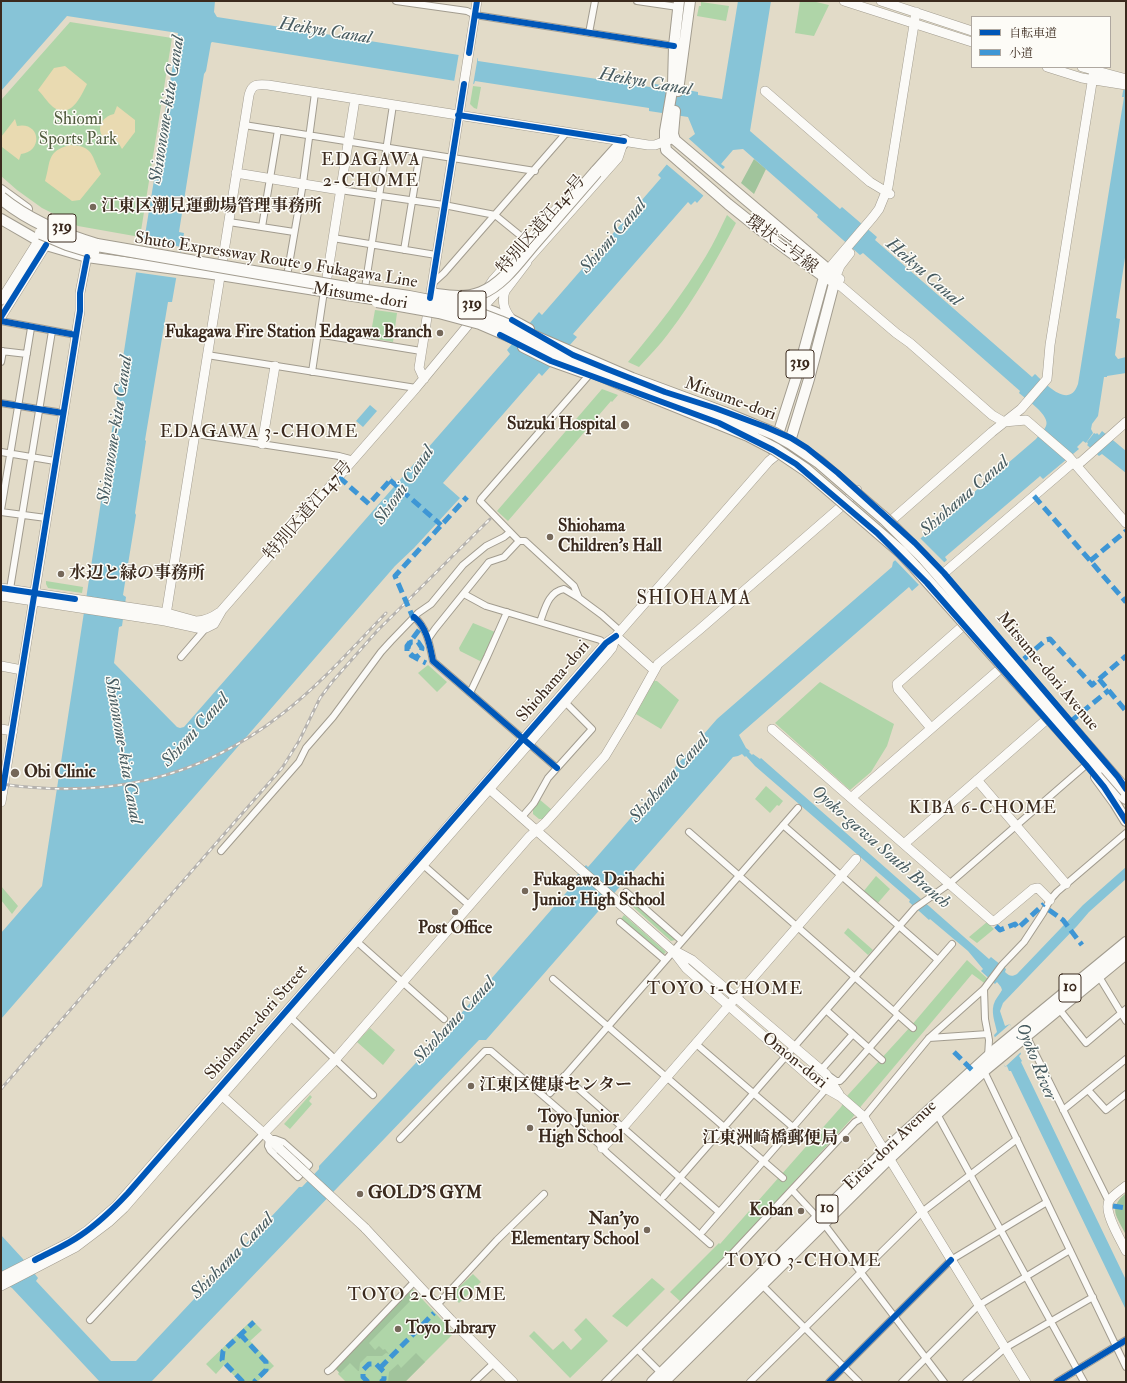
<!DOCTYPE html>
<html>
<head>
<meta charset="utf-8">
<style>
  body { margin:0 }
  #map { position:relative; width:1127px; height:1383px; overflow:hidden; background:#e2dbc8; font-family:"IM FELL Double Pica","Noto Serif JP",serif }
  canvas { display:block }
  .frame { position:absolute; inset:0; border:2px solid #3b2a1e; pointer-events:none }
  .legend { position:absolute; left:971px; top:16px; width:140px; height:52px; box-sizing:border-box; background:#fdfcf7; border:1px solid #afa8a0; margin:0; padding:5px 7px; list-style:none; font-size:12px; color:#3b2a1e }
  .legend li { display:flex; align-items:center; gap:8px; height:20px }
  .legend b { width:20px; border:1px solid #afa8a0 }
</style>
</head>
<body>
<div id="map">
<canvas width="1127" height="1383"></canvas>
<div class="frame"></div>
<ul class="legend">
<li><b style="height:5px;background:#0057b8"></b>自転車道</li>
<li><b style="height:5px;background:#3e96d5"></b>小道</li>
</ul>
</div>
<script>
const g = document.querySelector('canvas').getContext('2d');
g.lineJoin = 'round';
function paint(path, color) { g.fillStyle = color; g.fill(path, 'evenodd'); }
function stroke(path, color, width, dash) { g.strokeStyle = color; g.lineWidth = width; g.lineCap = dash ? 'butt' : 'round'; g.setLineDash(dash || []); g.stroke(path); }
function label(font, color, halo, rows, align = 'center') {
  g.font = font + ' "IM FELL Double Pica","Noto Serif JP",serif'; g.lineWidth = 3; g.setLineDash([]); g.textBaseline = 'middle'; g.strokeStyle = halo; g.fillStyle = color; for (const [text, x, y, turn = 0] of rows) {
    g.save(); g.translate(x, y); g.rotate((+turn || 0) * Math.PI / 180); g.textAlign = isNaN(turn) ? turn : align; if (halo) g.strokeText(text, 0, 0); g.fillText(text, 0, 0); g.restore();
  }
}
paint(new Path2D(`
  M 800,1 L 812,1 L 829,5 L 814,36 L 795,33 Z
  M 701,2 L 729,6 L 726,21 L 697,16 L 699,6 L 701,6 Z
  M 70,22 L 172,38 L 140,237 L 78,226 L 42,208 L 17,190 L 1,176 L 1,100 Z
  M 473,86 L 481,87 L 477,109 L 474,108 L 470,104 Z
  M 727,215 L 736,223 C 716,261 695,299 668,334 C 660,345 649,356 639,367 L 628,362 C 656,329 683,294 706,256 C 714,243 720,229 727,215 Z
  M 375,310 L 397,313 L 393,342 L 370,338 Z
  M 602,389 L 618,395 L 612,402 L 611,401 L 508,521 L 497,511 Z
  M 46,581 L 83,587 L 82,593 L 48,588 L 46,584 Z
  M 473,623 L 495,632 L 483,660 L 480,661 L 460,651 L 459,648 Z
  M 428,665 L 447,682 L 437,692 L 418,673 Z
  M 654,681 L 657,681 L 679,700 L 661,729 L 636,714 Z
  M 820,682 L 894,724 L 887,746 L 871,772 L 850,790 L 775,723 Z
  M 766,786 L 783,801 L 779,806 L 777,805 L 770,813 L 755,799 Z
  M 539,799 L 552,810 L 544,819 L 539,819 L 533,814 L 533,809 Z
  M 876,876 L 890,889 L 877,904 L 863,892 Z
  M 1,886 L 18,906 L 12,914 L 1,900 Z
  M 635,903 L 676,939 L 675,940 L 671,941 L 632,906 Z
  M 624,915 L 666,952 L 663,955 L 621,919 Z
  M 987,922 L 994,929 L 977,943 L 969,937 Z
  M 848,928 L 873,950 L 868,955 L 844,933 Z
  M 967,960 L 990,981 L 987,985 L 972,974 L 862,1105 L 853,1117 L 742,1239 L 729,1254 L 681,1302 L 670,1292 L 719,1243 L 720,1244 L 841,1107 L 847,1096 L 911,1026 Z
  M 370,1028 L 395,1050 L 383,1065 L 357,1042 Z
  M 310,1095 L 312,1097 L 309,1101 L 312,1104 L 290,1129 L 284,1124 Z
  M 473,1274 L 481,1282 L 459,1303 L 451,1295 Z
  M 652,1278 L 665,1289 L 627,1327 L 612,1316 Z
  M 410,1286 L 454,1333 L 405,1382 L 346,1382 L 338,1374 L 339,1372 L 334,1367 Z
  M 586,1318 L 608,1341 L 570,1378 L 529,1336 L 534,1331 L 553,1350 L 563,1341 L 571,1350 L 582,1339 L 574,1330 Z
  M 252,1320 L 262,1330 L 250,1341 L 274,1366 L 257,1382 L 240,1382 L 224,1365 L 216,1374 L 206,1364 Z`), '#afd5a8');
paint(new Path2D(`
  M 754,159 L 766,169 L 754,194 L 741,183 Z
  M 1126,1193 L 1126,1235 C 1117,1216 1107,1209 1126,1193 Z
  M 407,1291 L 413,1298 L 369,1343 L 375,1350 L 379,1346 L 383,1350 L 385,1349 L 389,1354 L 386,1353 L 382,1356 L 367,1356 L 360,1363 L 359,1371 L 358,1371 L 350,1363 L 340,1373 L 335,1368 Z
  M 416,1353 L 425,1362 L 405,1382 L 388,1382 L 389,1372 L 398,1364 L 401,1368 Z`), '#a1c49c');
paint(new Path2D(`
  M 65,66 L 87,84 C 81,96 71,120 53,107 C 47,102 43,95 38,90 L 54,68 Z
  M 117,106 L 135,120 L 135,132 L 122,149 L 118,142 C 97,144 93,119 114,114 Z
  M 15,119 L 17,126 C 40,121 44,151 21,154 L 19,160 L 2,147 L 1,137 Z
  M 70,145 C 95,146 91,157 101,174 L 80,200 L 72,201 L 45,181 C 51,162 46,151 70,145 Z`), '#e9dab1');
paint(new Path2D(`
  M 1,1 L 215,1 L 214,12 L 217,17 L 478,58 L 478,61 L 650,87 L 650,83 L 698,92 L 698,95 L 722,99 L 738,1 L 771,1 L 750,131 L 840,209 L 842,207 L 877,237 L 875,240 L 1032,377 L 1035,374 C 1046,384 1069,410 1078,384 L 1124,97 L 1122,97 L 1126,75 L 1126,251 L 1116,318 L 1120,319 L 1115,355 L 1118,359 L 1126,357 L 1126,373 L 1107,376 L 1107,377 L 1104,377 L 1098,416 L 1092,424 L 1091,429 L 1093,433 L 1086,443 L 1083,441 L 1077,447 L 1079,449 L 1043,479 L 1040,476 L 1039,477 L 945,557 L 947,560 L 912,591 L 909,587 L 739,735 L 746,748 L 750,751 L 749,752 L 752,755 L 753,754 L 760,759 L 761,758 L 989,959 L 991,957 L 1006,969 L 1005,972 C 1009,976 1012,977 1017,974 L 1083,905 L 1126,867 L 1126,879 L 1089,912 L 1077,926 L 1003,1003 L 1000,1011 L 1005,1026 L 1010,1024 L 1021,1054 L 1019,1056 L 1022,1061 L 1021,1062 L 1126,1280 L 1126,1310 L 1011,1071 L 1009,1071 L 1007,1066 L 1005,1067 L 994,1035 L 997,1032 C 995,1022 990,1011 995,1001 C 997,997 1000,994 1002,990 L 1001,987 L 997,982 L 995,984 L 981,971 L 983,969 L 968,951 L 930,919 L 929,920 L 909,902 L 910,900 L 755,766 L 746,756 L 745,757 L 742,754 L 738,756 L 733,757 L 486,1040 L 479,1040 L 151,1382 L 100,1382 L 12,1288 L 1,1282 L 1,1235 L 23,1259 L 38,1278 L 36,1281 L 111,1361 L 136,1361 L 299,1187 L 302,1187 L 319,1169 L 319,1166 L 444,1033 L 578,879 L 577,875 L 586,865 L 588,867 L 717,719 L 892,567 L 893,562 L 1036,439 C 1039,435 1044,431 1046,426 C 1051,416 1026,399 1019,393 L 1020,391 L 863,253 L 860,255 L 817,217 L 818,215 L 743,149 L 733,150 L 721,164 L 725,167 L 722,170 L 724,172 L 697,203 L 695,201 L 691,205 L 688,202 L 573,334 L 577,337 L 542,376 L 539,373 L 443,483 L 460,498 L 414,548 L 395,566 L 1,1019 L 1,933 L 42,886 L 142,234 L 145,235 L 178,33 L 67,16 L 1,91 ZM 212,42 L 474,84 L 475,81 L 649,108 L 649,111 L 688,117 L 695,134 L 687,140 L 658,175 L 661,178 L 542,315 L 539,312 L 507,350 L 510,354 L 184,727 L 180,728 L 177,727 L 114,663 L 119,627 L 122,626 L 126,597 L 123,595 L 136,515 L 135,513 L 146,441 L 145,440 L 168,302 L 172,302 L 184,233 L 179,232 L 204,74 L 206,71 L 211,43 Z
  M 370,405 L 377,411 L 363,427 L 356,421 Z
  M 1102,431 L 1126,451 L 1126,473 L 1102,454 L 1099,456 L 1087,445 L 1088,444 L 1087,442 L 1094,433 L 1096,434 L 1097,433 L 1099,435 Z`), '#87c4d7');
paint(new Path2D(`
  M 459,53 L 478,56 L 473,85 L 454,82 Z
  M 687,137 L 726,172 L 705,197 L 665,163 Z
  M 139,238 L 181,247 L 177,278 L 134,272 Z
  M 919,537 L 946,564 L 920,586 L 894,559 Z
  M 1010,1024 L 1021,1052 L 1005,1067 L 994,1038 Z`), '#e2dbc8');
const street = new Path2D(`
  M 396,1 L 467,11 L 475,15 L 674,46
  M 637,1 L 678,7
  M 589,33 L 595,1
  M 244,125 L 535,171
  M 340,190 L 444,205 L 495,215 L 527,241
  M 229,222 L 294,232
  M 262,227 L 278,130
  M 333,238 L 436,255
  M 404,250 L 420,153
  M 287,276 L 303,183 L 315,93
  M 433,283 L 444,273 L 567,132
  M 365,288 L 393,105
  M 1,321 L 76,335
  M 317,334 L 421,351
  M 1,351 L 27,354
  M 207,355 L 416,388
  M 1,362 L 3,351
  M 312,372 L 324,291
  M 589,375 L 481,499 L 480,501 L 519,541 L 525,541 L 574,586 L 579,598 L 602,615 L 620,631
  M 1,403 L 63,413
  M 196,434 L 339,456 L 354,460
  M 1,452 L 55,461
  M 1,510 L 31,328
  M 1,512 L 46,518
  M 10,589 L 52,331
  M 464,594 L 486,606 L 600,640 L 607,645
  M 414,617 C 427,627 430,646 433,661 L 557,768
  M 540,622 C 545,609 548,592 564,589 L 579,598
  M 428,639 L 435,629 L 489,562 L 504,557 L 519,541
  M 181,657 L 206,628
  M 470,693 L 487,657 L 507,612
  M 521,818 L 534,803 L 548,778 L 592,729 L 565,702
  M 783,825 L 938,960
  M 689,832 L 913,1028
  M 221,851 L 299,762 L 306,748 L 333,717 L 381,652 L 391,641 L 418,613 L 431,604 L 463,565 L 486,546 L 504,537 L 510,532
  M 421,863 L 470,906
  M 626,892 L 682,941
  M 620,922 L 665,960
  M 354,939 L 444,1019
  M 1098,975 L 1126,1021
  M 553,979 L 783,1178
  M 984,989 L 985,1019 L 989,1040 L 988,1057
  M 1059,1009 L 1086,1043 L 1126,1009
  M 826,1010 L 882,1060
  M 894,1011 L 952,944
  M 288,1015 L 373,1095
  M 853,1034 L 821,1070 L 836,1081 L 840,1081 L 842,1079 L 898,1015
  M 1026,1035 L 1109,1202
  M 929,1038 L 988,1034
  M 695,1043 L 809,1141
  M 985,1069 L 984,1071 L 1126,1367
  M 564,1076 L 719,1212
  M 1088,1090 L 1106,1110 L 1126,1094
  M 550,1093 L 798,808
  M 1063,1110 L 1126,1059
  M 937,1114 L 1084,1382
  M 269,1139 L 275,1139 L 283,1142 L 309,1165 L 298,1177 L 270,1150 L 268,1146 Z
  M 400,1139 L 485,1051 L 491,1051 L 599,1144 L 607,1153 L 710,1244
  M 792,1190 L 818,1218
  M 664,1196 L 915,908 L 949,884 L 1086,765
  M 824,1224 L 944,1382
  M 703,1231 L 826,1089
  M 760,1283 L 859,1382
  M 437,1305 L 497,1240 L 544,1194
  M 90,1320 L 264,1133
  M 638,1350 L 661,1373
  M 328,1371 L 331,1369 L 415,1281
  M 474,1382 L 494,1363
  M 605,1382 L 730,1256 L 855,1122 L 864,1117 L 929,1038 L 984,989 L 1002,965 L 1024,942 L 1043,913 L 1050,900 L 1057,892 L 1126,833
  M 750,1382 L 922,1212 L 1017,1139
  M 829,1382 L 951,1260 L 1047,1202
  M 902,1382 L 979,1305 L 1070,1250
  M 966,1382 L 1005,1348 L 1093,1297
  M 1057,1382 L 1126,1340`);
const secondary = new Path2D(`
  M 844,1 L 972,42
  M 881,1 L 972,31
  M 916,12 L 888,187 L 879,209 L 873,217 L 832,265 L 824,277 L 842,287 L 896,333 L 910,343 L 992,415 L 1004,422 L 1026,420 L 1069,457 L 1126,523
  M 1047,67 L 1082,78 L 1126,85
  M 1082,67 L 1126,79
  M 765,91 L 870,182 L 890,194
  M 236,173 L 340,190
  M 523,265 L 618,158 L 622,146
  M 840,279 L 836,276 L 840,266 L 850,253
  M 325,290 L 355,99
  M 1,300 L 42,235
  M 476,313 L 481,298 L 493,280 L 558,207
  M 1,317 L 46,245 L 47,239
  M 512,320 C 505,311 501,303 505,291 L 527,262
  M 424,379 L 419,368 L 477,1
  M 262,444 L 275,366
  M 877,533 L 992,432 L 1021,409 L 1047,379 L 1050,345 L 1094,70
  M 944,573 L 1070,465 L 1081,462 L 1126,422
  M 1,588 L 167,613 L 196,621 C 206,621 213,617 220,612
  M 1,596 L 165,621 L 202,629 L 206,628 L 214,624 L 222,610 L 416,388 L 483,307 L 511,277
  M 165,621 L 249,95 C 252,84 257,84 268,85 L 648,145 L 655,145 L 671,139
  M 616,636 L 654,670
  M 1,666 L 22,670
  M 931,728 L 898,689 L 897,684 L 964,625
  M 1,729 L 13,731
  M 772,729 L 992,921 L 996,920 L 1033,889 L 1038,888 L 1050,900
  M 977,780 L 1066,884
  M 486,786 L 673,951 L 686,968 L 818,1084 L 841,1097 L 864,1117 L 1026,1382
  M 851,798 L 1008,662
  M 1,802 L 80,311 L 80,293 L 87,257
  M 904,844 L 1054,713
  M 677,952 L 692,960 L 826,1074 L 839,1094
  M 218,1092 L 259,1129 L 280,1149
  M 264,1133 L 335,1060 L 529,837 L 545,823 L 605,756 L 628,718 L 658,664 L 699,630 L 844,504 L 857,490
  M 602,1148 L 626,1124 L 856,859
  M 1126,1186 C 1121,1190 1113,1195 1109,1201 C 1103,1212 1121,1240 1126,1251
  M 365,1228 L 451,1320 L 513,1382
  M 1,1277 L 72,1241 L 88,1230 L 116,1206 L 409,871 L 567,688 L 606,643 L 616,636 L 769,461 L 779,453 L 791,438
  M 1,1286 L 76,1247 L 109,1222 L 124,1208 L 608,653 L 612,648 L 616,636`);
const primary = new Path2D(`
  M 679,1 L 674,46 L 673,85 L 665,131 L 665,142 L 666,150 L 728,204 L 763,232 L 824,277 L 798,372 L 773,450
  M 678,91 L 690,1
  M 675,111 L 673,134 L 675,140 L 836,276 L 809,379 L 791,438
  M 1,190 L 27,209
  M 1,219 L 46,245 L 87,257 L 220,275 L 385,301
  M 458,302 C 486,307 504,315 529,329
  M 523,347 L 551,361 L 582,372
  M 1096,777 L 1115,803 L 1126,821
  M 652,1382 L 884,1151 L 997,1048 L 1126,942
  M 664,1382 L 889,1159 L 937,1114 L 984,1071 L 1126,954`);
const highway = new Path2D(`
  M 596,172 L 624,141
  M 1098,772 L 1107,782 L 1126,798`);
stroke(street, '#a29c8f', 8);
stroke(secondary, '#a29c8f', 10);
stroke(primary, '#a29c8f', 12);
stroke(highway, '#a29c8f', 14);
stroke(street, '#fbfaf7', 6);
stroke(secondary, '#fbfaf7', 9);
stroke(primary, '#fbfaf7', 10);
stroke(highway, '#fbfaf7', 12);
const rail = new Path2D(`
  M 1,784 C 106,799 198,780 282,714 C 320,685 353,647 386,613
  M 1,1089 L 282,768 L 299,741 L 320,698 L 332,682 L 377,631 L 490,519`);
stroke(rail, '#b5b2ae', 3);
stroke(rail, '#fdfcf7', 1.5, [4.5]);
const secondaryBridge = new Path2D(`
  M 280,1149 L 365,1228`);
const highwayBridge = new Path2D(`
  M 1,198 C 29,221 63,235 97,245 L 346,288 L 409,297 L 440,303 L 466,309 L 500,322 L 632,379 L 729,415 L 775,434 L 791,443 L 819,462 L 885,519 L 924,558 L 1126,791
  M 41,233 L 67,244 L 93,252
  M 436,295 C 451,297 466,299 481,293 C 504,284 520,259 536,241 C 556,218 576,195 596,172
  M 377,301 L 439,312 L 480,323 L 629,387 L 748,435 L 775,449 L 806,470 L 901,552 L 915,567 L 1096,770`);
stroke(secondaryBridge, '#a29c8f', 10, []);
stroke(highwayBridge, '#a29c8f', 14, []);
stroke(secondaryBridge, '#fbfaf7', 9);
stroke(highwayBridge, '#fbfaf7', 12);
stroke(new Path2D(`
  M 339,477 L 369,504 L 392,478
  M 390,480 L 441,525
  M 1034,496 L 1126,602
  M 1090,561 L 1126,531
  M 414,620 L 395,576 L 467,497
  M 419,630 L 407,646 L 407,651 C 412,660 421,658 422,648 L 418,642 L 411,642 C 401,653 418,659 426,663
  M 1024,659 L 1046,640 L 1050,639 L 1092,685 L 1126,656
  M 1099,679 L 1126,711
  M 1070,722 L 1109,690
  M 1049,910 L 1063,920 L 1082,945
  M 996,926 L 1000,930 L 1015,924 L 1018,928 L 1044,904
  M 954,1052 L 972,1070
  M 1113,1206 L 1126,1208
  M 240,1334 L 266,1362 L 266,1370 L 254,1382
  M 380,1368 L 434,1313
  M 243,1382 L 222,1360 L 223,1351 L 254,1322
  M 368,1382 L 363,1377 L 363,1370 L 369,1364 L 376,1364 L 384,1372 L 384,1379 L 381,1382`), '#3e96d5', 5, [10, 5]);
stroke(new Path2D(`
  M 475,15 L 674,46
  M 469,53 L 477,1
  M 458,115 L 624,141
  M 430,298 L 464,84
  M 1,317 L 46,245
  M 512,320 L 573,355 L 607,369 L 665,392 L 715,408 L 766,427 L 791,438 L 807,448 L 838,473 L 915,543 L 944,573 L 1118,777 L 1126,789
  M 1,321 L 76,335
  M 500,335 L 551,361 L 719,423 L 773,450 L 796,464 L 877,533 L 927,583 L 1086,765 L 1104,787 L 1126,821
  M 1,403 L 63,413
  M 1,588 L 75,599
  M 414,617 C 427,627 430,646 433,661 L 557,768
  M 3,788 L 80,311 L 80,293 L 87,257
  M 35,1260 C 50,1252 67,1245 81,1235 C 99,1223 114,1208 128,1193 L 567,688 L 606,643 L 616,636
  M 829,1382 L 951,1260
  M 1057,1382 L 1126,1340`), '#0057b8', 6);
for (const [x, y, r, color] of [
  [93,207,4,"#75685a"],
  [440,333,4,"#75685a"],
  [625,425,5,"#75685a"],
  [550,537,4,"#75685a"],
  [61,574,4,"#75685a"],
  [15,773,5,"#75685a"],
  [525,891,4,"#75685a"],
  [455,912,4,"#75685a"],
  [471,1086,4,"#75685a"],
  [530,1128,4,"#75685a"],
  [846,1139,4,"#75685a"],
  [360,1194,4,"#75685a"],
  [801,1211,4,"#75685a"],
  [647,1230,4,"#75685a"],
  [398,1329,4,"#75685a"]
]) { const dot = new Path2D(); dot.arc(x, y, r, 0, 2 * Math.PI); g.fillStyle = color; g.fill(dot); stroke(dot, '#fdfcf7', 1.5); }
for (const [x, y, w] of [
  [62,228,28],
  [472,305,28],
  [800,364,28],
  [1070,988,22],
  [827,1209,22]
]) { const box = new Path2D(); box.roundRect(x - w / 2, y - 14, w, 28, 3); g.fillStyle = '#fdfcf7'; g.fill(box); stroke(box, '#3b2a1e', 1); }
label('bold 16px', '#3b2a1e', null, [
  ["319",62,228],
  ["319",472,305],
  ["319",800,364],
  ["10",1070,988],
  ["10",827,1209]
]);
label('17px', '#525c3f', '#fdfcf7', [
  ["Shiomi",78,120],
  ["Sports Park",78,140]
]);
label('bold 17px', '#3b2a1e', '#fdfcf7', [
  ["江東区潮見運動場管理事務所",101,207],
  ["Fukagawa Fire Station Edagawa Branch",432,333,"right"],
  ["Suzuki Hospital",616,425,"right"],
  ["Shiohama",558,527],
  ["Children's Hall",558,547],
  ["水辺と緑の事務所",69,574],
  ["Obi Clinic",24,773],
  ["Fukagawa Daihachi",533,881],
  ["Junior High School",533,901],
  ["Post Office",455,929,"center"],
  ["江東区健康センター",479,1086],
  ["Toyo Junior",538,1118],
  ["High School",538,1138],
  ["江東洲崎橋郵便局",838,1139,"right"],
  ["GOLD'S GYM",368,1194],
  ["Koban",793,1211,"right"],
  ["Nan'yo",639,1220,"right"],
  ["Elementary School",639,1240,"right"],
  ["Toyo Library",406,1329]
], 'left');
label('17px', '#3b2a1e', '#fdfcf7', [
  ["特別区道江147号",542,225,-49],
  ["環状三号線",781,245,37],
  ["Shuto Expressway Route 9 Fukagawa Line",276,261,9],
  ["Mitsume-dori",360,297,9],
  ["Mitsume-dori",730,400,20],
  ["特別区道江147号",309,511,-49],
  ["Mitsume-dori Avenue",1047,672,50],
  ["Shiohama-dori",554,682,-49],
  ["Shiohama-dori Street",257,1023,-49],
  ["Omon-dori",794,1061,39],
  ["Eitai-dori Avenue",891,1146,-44]
]);
label('italic 18px', '#485c61', '#fdfcf7', [
  ["Heikyu Canal",325,32,9],
  ["Heikyu Canal",645,83,10],
  ["Shinonome-kita Canal",168,110,-81],
  ["Shiomi Canal",614,237,-49],
  ["Heikyu Canal",923,273,41],
  ["Shinonome-kita Canal",116,430,-81],
  ["Shiomi Canal",405,486,-55],
  ["Shiohama Canal",965,497,-41],
  ["Shiomi Canal",196,731,-48],
  ["Shinonome-kita Canal",122,750,80],
  ["Shiohama Canal",670,779,-49],
  ["Oyoko-gawa South Branch",880,848,41],
  ["Shiohama Canal",455,1021,-47],
  ["Oyoko River",1035,1062,68],
  ["Shiohama Canal",233,1257,-46]
]);
g.letterSpacing = '1px';
label('18px', '#3b2a1e', '#fdfcf7', [
  ["EDAGAWA",371,161],
  ["2-CHOME",371,182],
  ["EDAGAWA 3-CHOME",259,433],
  ["KIBA 6-CHOME",983,809],
  ["TOYO 1-CHOME",725,990],
  ["TOYO 3-CHOME",803,1262],
  ["TOYO 2-CHOME",427,1296]
]);
g.letterSpacing = '0px';
g.letterSpacing = '1px';
label('19px', '#3b2a1e', '#fdfcf7', [
  ["SHIOHAMA",694,600]
]);
g.letterSpacing = '0px';
</script>
</body>
</html>
